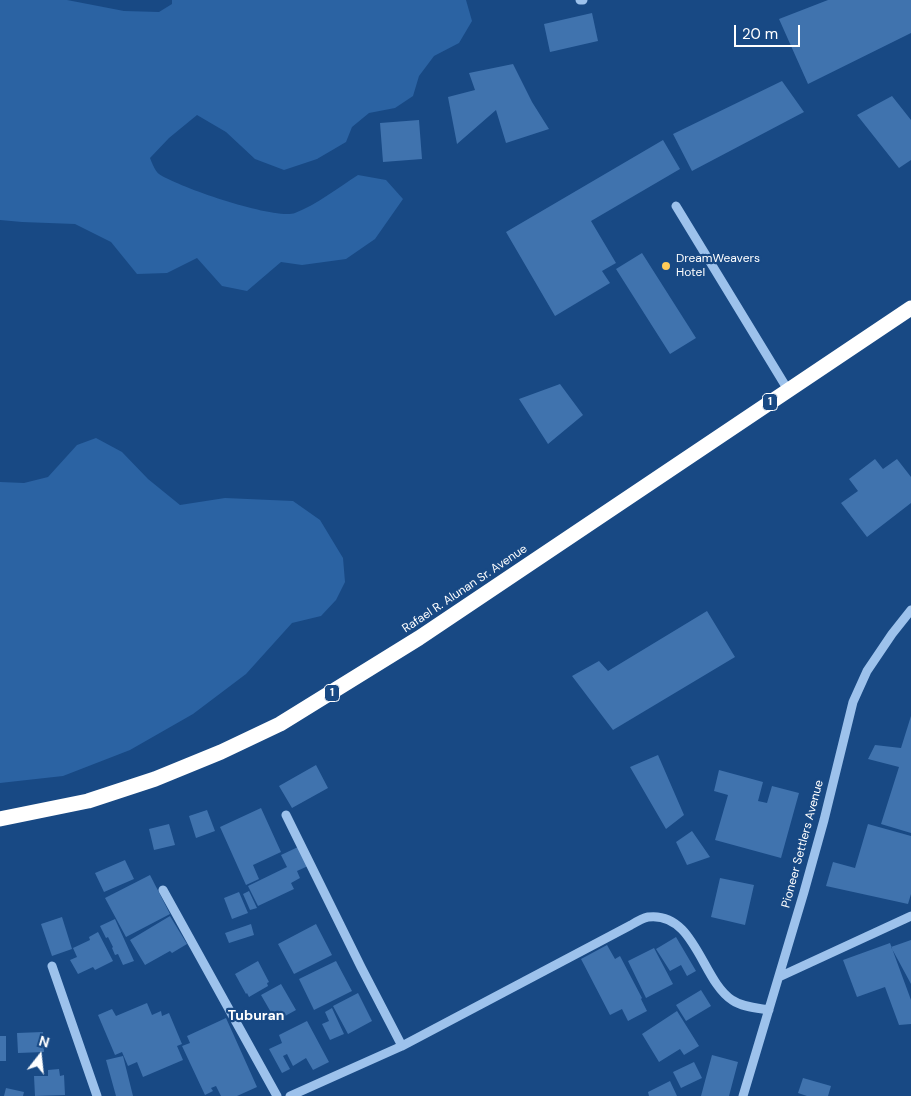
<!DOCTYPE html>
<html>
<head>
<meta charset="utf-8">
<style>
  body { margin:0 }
  #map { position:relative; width:911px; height:1096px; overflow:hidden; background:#184984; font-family:"DM Sans",sans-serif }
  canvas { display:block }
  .north { position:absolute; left:15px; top:1031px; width:50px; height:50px; -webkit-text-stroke:4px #184984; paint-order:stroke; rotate:16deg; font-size:14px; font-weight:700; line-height:20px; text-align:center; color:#fff }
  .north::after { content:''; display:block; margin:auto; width:18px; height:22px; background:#fff; clip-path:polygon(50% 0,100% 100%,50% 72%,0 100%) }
  .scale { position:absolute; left:734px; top:25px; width:66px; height:22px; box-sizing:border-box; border:2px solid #fff; border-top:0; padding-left:6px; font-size:15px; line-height:18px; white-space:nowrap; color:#fff; -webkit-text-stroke:4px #184984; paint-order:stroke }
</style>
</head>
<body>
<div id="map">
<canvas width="911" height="1096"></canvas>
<div class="north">N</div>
<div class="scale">20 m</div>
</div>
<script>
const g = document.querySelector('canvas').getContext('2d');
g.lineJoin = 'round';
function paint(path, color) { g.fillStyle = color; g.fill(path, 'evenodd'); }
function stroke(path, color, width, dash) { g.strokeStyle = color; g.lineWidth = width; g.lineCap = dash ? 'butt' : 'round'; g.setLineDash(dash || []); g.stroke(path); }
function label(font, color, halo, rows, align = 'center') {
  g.font = font + ' "DM Sans",sans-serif'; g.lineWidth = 4.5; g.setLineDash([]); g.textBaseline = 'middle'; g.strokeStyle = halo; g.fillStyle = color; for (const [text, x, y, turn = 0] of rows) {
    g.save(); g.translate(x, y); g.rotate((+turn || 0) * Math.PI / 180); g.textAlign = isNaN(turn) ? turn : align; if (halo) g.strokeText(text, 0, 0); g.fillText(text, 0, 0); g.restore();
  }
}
paint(new Path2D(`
  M 0,0 L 67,0 L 124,11 L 159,12 L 172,4 L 172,0 L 466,0 L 472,21 L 459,43 L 434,56 L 419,76 L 413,96 L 395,108 L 369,113 L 352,127 L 346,142 L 317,159 L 284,170 L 255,159 L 226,132 L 197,115 L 169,138 L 150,158 C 152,163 155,171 159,174 C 178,187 274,220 295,213 C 316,205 339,187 358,175 L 386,180 L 403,199 L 375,239 L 346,259 L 302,265 L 281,262 L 247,291 L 222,286 L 197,258 L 167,273 L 137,274 L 111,242 L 75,224 L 22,222 L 0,220 Z
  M 96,438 L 122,452 L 148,479 L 180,505 L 225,498 L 293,501 L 320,520 L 343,558 L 345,582 L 336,600 L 321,616 L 292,623 L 246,674 L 193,714 L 130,750 L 63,776 L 0,783 L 0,482 L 24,483 L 48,477 L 77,445 Z`), '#2b63a3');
paint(new Path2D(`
  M 828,0 L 911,0 L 911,33 L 808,84 L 779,19 Z
  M 592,13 L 598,41 L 550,52 L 544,24 Z
  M 513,64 L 532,102 L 549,129 L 506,143 L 496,110 L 457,144 L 448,97 L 475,90 L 469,73 Z
  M 782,81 L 804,112 L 692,171 L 673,134 Z
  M 892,96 L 911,120 L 911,160 L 899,168 L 857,115 Z
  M 419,120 L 422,159 L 383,162 L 380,123 Z
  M 663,140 L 680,169 L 591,221 L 616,263 L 602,271 L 610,283 L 555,316 L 506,232 Z
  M 642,253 L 696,338 L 670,354 L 616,269 Z
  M 560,384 L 583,415 L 548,444 L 519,399 Z
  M 875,459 L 883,469 L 897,459 L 911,477 L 911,503 L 867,537 L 841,503 L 858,491 L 849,479 Z
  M 707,611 L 735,657 L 613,730 L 572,676 L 599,661 L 608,671 Z
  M 911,716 L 911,833 L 881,824 L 899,767 L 868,759 L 875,745 L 901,748 Z
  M 658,755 L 684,815 L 666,829 L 630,767 Z
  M 316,765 L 328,788 L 292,808 L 279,786 Z
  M 719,770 L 763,782 L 758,801 L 767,803 L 772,786 L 799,793 L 781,858 L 715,840 L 728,795 L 714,791 Z
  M 261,808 L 281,852 L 253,865 L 259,879 L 246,885 L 220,827 Z
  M 207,810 L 215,831 L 196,838 L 189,816 Z
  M 169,824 L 175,845 L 154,850 L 149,829 Z
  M 868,824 L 911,836 L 911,894 L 908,904 L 826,886 L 833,862 L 855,868 Z
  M 692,831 L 710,857 L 687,865 L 676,842 Z
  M 298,847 L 308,866 L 297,871 L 300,878 L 291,883 L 294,889 L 258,906 L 248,886 L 287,867 L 281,855 Z
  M 125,860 L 134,879 L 104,892 L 95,873 Z
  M 150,875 L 170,914 L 126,937 L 105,898 Z
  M 720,878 L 754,885 L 745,925 L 711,917 Z
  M 249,891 L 257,908 L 250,910 L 243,894 Z
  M 239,892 L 248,913 L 232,919 L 224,898 Z
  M 170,916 L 187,944 L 172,953 L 170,951 L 145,965 L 130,940 Z
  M 62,917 L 72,949 L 52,956 L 41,924 Z
  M 115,919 L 134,961 L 123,965 L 118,954 L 115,955 L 112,948 L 113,947 L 108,937 L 106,938 L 100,926 Z
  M 251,924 L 254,935 L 229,943 L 225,933 Z
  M 316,924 L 332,955 L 294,974 L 278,944 Z
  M 98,932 L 113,961 L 95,970 L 93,967 L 78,974 L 70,960 L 77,957 L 73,948 L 90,940 L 89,937 Z
  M 676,937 L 696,971 L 687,976 L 681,965 L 670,971 L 656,949 Z
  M 911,940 L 911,984 L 891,947 Z
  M 890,943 L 911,1000 L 911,1024 L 899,1025 L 885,987 L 857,997 L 843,960 Z
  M 607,945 L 615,959 L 620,956 L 642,998 L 641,999 L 647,1011 L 628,1021 L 622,1009 L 610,1015 L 581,959 Z
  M 654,948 L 673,984 L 646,998 L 628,961 Z
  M 258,961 L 269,982 L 267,983 L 268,986 L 249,997 L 247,993 L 246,994 L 235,974 Z
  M 336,961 L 352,991 L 314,1010 L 299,979 Z
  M 281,984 L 296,1010 L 276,1021 L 261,995 Z
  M 701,990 L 711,1006 L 686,1021 L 676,1005 Z
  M 358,993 L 372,1021 L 348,1034 L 333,1006 Z
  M 147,1003 L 152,1015 L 161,1011 L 162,1016 L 169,1013 L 182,1044 L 177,1046 L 183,1060 L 143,1077 L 137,1062 L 128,1066 L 122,1052 L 115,1055 L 98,1015 L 112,1009 L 116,1016 Z
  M 332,1008 L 344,1034 L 330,1040 L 322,1024 L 329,1021 L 325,1012 Z
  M 677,1011 L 699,1046 L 684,1055 L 680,1049 L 659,1062 L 642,1034 Z
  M 226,1018 L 257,1087 L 237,1096 L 221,1096 L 216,1086 L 211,1088 L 213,1091 L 205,1095 L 182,1046 L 190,1043 L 187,1036 Z
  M 307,1021 L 329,1062 L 313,1070 L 306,1058 L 293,1066 L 287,1054 L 283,1056 L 290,1069 L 282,1073 L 269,1049 L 282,1043 L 279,1035 Z
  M 43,1032 L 44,1052 L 18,1053 L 17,1033 Z
  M 0,1036 L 6,1036 L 6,1061 L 0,1061 Z
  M 712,1055 L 738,1062 L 729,1096 L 701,1096 Z
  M 123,1056 L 133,1096 L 116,1096 L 106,1060 Z
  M 694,1062 L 702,1078 L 681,1088 L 673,1072 Z
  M 59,1069 L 60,1076 L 64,1075 L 65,1095 L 35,1096 L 34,1076 L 48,1076 L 48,1070 Z
  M 803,1078 L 831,1086 L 828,1096 L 807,1096 L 798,1093 Z
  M 670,1081 L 677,1096 L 649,1096 L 648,1092 Z
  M 6,1088 L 24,1092 L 23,1096 L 4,1096 Z`), '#4073ae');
stroke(new Path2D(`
  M 580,0 L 583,0
  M 676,206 L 788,390
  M 286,815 L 361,967 L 402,1046
  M 163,890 L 277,1096
  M 52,966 L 97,1096
  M 779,977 L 911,916
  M 290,1096 L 402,1046 L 631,925 C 636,922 643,918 648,917 C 695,911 702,981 732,1000 C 742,1007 757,1008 769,1010
  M 743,1096 L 804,892 L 824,820 L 853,702 L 867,671 L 892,634 L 911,610`), '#9dc2ec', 9);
stroke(new Path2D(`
  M 0,819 L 88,801 L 155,779 L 221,752 L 280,724 L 419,638 L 911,308`), '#fff', 15);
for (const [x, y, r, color] of [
  [666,266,5,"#ffcb58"]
]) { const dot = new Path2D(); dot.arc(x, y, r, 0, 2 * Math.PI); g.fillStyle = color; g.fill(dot); stroke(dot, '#184984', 2); }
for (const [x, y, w] of [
  [770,402,15],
  [332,693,15]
]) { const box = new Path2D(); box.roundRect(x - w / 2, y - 8.5, w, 17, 4); g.fillStyle = '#184984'; g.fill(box); stroke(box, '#fff', 1); }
label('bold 11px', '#fff', null, [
  ["1",770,402],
  ["1",332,693]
]);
label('12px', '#fff', '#184984', [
  ["DreamWeavers",676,259],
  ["Hotel",676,273]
], 'left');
label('12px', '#fff', '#184984', [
  ["Rafael R. Alunan Sr. Avenue",465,589,-34],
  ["Pioneer Settlers Avenue",803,844,-75]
]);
label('bold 14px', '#fff', '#184984', [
  ["Tuburan",256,1016]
]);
</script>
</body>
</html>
